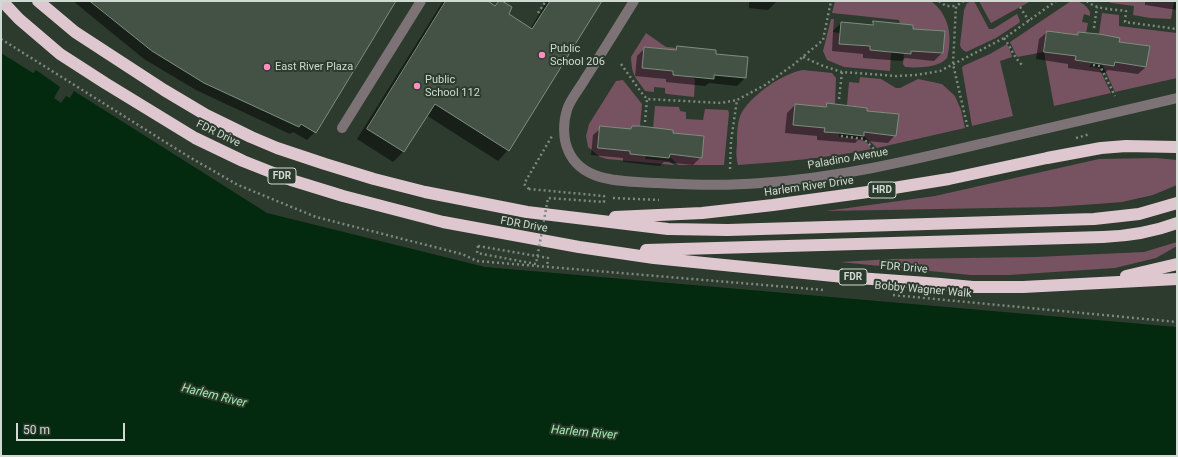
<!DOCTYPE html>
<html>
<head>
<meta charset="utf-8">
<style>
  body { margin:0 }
  #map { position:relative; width:1178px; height:457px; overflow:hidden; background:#2c3b2e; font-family:Roboto,sans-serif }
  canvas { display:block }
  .frame { position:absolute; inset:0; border:2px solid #d1dad2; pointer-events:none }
  .scale { position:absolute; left:16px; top:423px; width:109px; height:18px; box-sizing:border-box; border:2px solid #d1dad2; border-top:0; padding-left:5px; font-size:12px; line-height:14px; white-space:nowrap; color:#d1dad2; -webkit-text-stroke:3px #2c3b2e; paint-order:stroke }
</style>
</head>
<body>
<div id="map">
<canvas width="1178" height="457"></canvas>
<div class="frame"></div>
<div class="scale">50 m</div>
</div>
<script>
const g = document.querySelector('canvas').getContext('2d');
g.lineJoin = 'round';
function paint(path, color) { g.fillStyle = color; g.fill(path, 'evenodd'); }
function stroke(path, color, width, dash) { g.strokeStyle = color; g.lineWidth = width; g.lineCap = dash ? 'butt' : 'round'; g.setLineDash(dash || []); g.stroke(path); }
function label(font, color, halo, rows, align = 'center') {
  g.font = font + ' Roboto,sans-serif'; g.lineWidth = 4; g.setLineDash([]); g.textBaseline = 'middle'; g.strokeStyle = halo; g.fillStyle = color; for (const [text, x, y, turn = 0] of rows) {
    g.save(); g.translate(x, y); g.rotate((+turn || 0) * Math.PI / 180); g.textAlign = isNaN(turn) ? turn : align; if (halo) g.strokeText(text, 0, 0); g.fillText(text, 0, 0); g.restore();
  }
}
paint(new Path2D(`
  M 835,1 L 931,1 C 949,15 953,36 947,58 C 939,68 917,68 905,67 L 903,64 L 904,53 L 911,54 L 911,50 L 943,53 L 944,31 L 913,29 L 900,24 L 899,20 L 832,13 Z
  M 972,1 L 974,1 L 989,29 L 993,29 L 1017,14 L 1020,21 L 1019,23 L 996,38 L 966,52 C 963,50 961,49 960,45 L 964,10 L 967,3 Z
  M 979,1 L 1031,1 L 991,23 Z
  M 1071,1 C 1080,1 1086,4 1090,12 L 1090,16 L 1084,14 L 1082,22 L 1088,23 L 1086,33 L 1078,32 L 1078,35 L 1047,31 L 1044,52 L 1076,56 L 1075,60 L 1092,63 L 1089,67 L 1099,68 L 1111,93 L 1054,106 L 1044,52 L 1017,57 L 1010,42 Z
  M 1108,1 L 1174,1 L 1171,19 L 1150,18 L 1133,15 L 1134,6 L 1111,3 Z
  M 1102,13 L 1119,15 L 1119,26 L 1177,33 L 1177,78 L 1115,92 L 1102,64 L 1114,66 L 1115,62 L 1146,67 L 1149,46 L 1119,42 L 1119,38 L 1099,34 Z
  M 831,19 L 834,19 L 833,32 L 839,33 L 840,34 L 839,44 L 870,46 L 870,50 L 891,52 L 890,71 L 844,67 L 827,60 L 823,51 Z
  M 646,33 L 666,47 L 677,48 L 676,50 L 645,47 L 642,68 L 673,71 L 673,75 L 693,77 L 695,80 L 694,97 L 667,94 L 665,93 L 665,88 L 654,87 L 654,92 L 645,91 C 635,76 632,77 631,57 Z
  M 1007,44 L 1010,50 L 1012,57 L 1000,61 L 1013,116 L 972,126 L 962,68 L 963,66 L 990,54 Z
  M 803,70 L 832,73 L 836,78 L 835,104 L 826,107 L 795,104 L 793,125 L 825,128 L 825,132 L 839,133 L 839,137 C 849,138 867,136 871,149 C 827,158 783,162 738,165 C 736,159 736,151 737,144 C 737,135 737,125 740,116 C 748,97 783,73 803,70 Z
  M 860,77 L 881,79 L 896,88 L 900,88 L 918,79 L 942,84 L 955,96 L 961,110 L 965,128 L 877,148 L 864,136 L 864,132 L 896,135 L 898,114 L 867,111 L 867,108 L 847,105 L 849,82 L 859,83 Z
  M 623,80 L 642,104 L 640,126 L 632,126 L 630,154 L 646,156 L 645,159 L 669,161 L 674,165 L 607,159 L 600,157 L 588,147 L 586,136 L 589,124 L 616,81 Z
  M 655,106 L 679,107 L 680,111 L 686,112 L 686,119 L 703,120 L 705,109 L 728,110 L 729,113 L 724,165 L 678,165 L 670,157 L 670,154 L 702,157 L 704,136 L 673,133 L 673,130 L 653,128 Z
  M 1156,158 L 1177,160 L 1177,185 L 1153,195 L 1122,202 L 1097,204 L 1051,207 L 826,211 L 935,196 L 1099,159 Z
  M 1177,242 L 1177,246 L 1156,258 L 1115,268 L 1009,275 L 970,275 L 840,262 L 892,259 L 1036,257 L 1144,252 Z`), '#775261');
paint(new Path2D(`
  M 1,53 L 33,73 L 36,70 L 60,87 L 54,98 L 61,103 L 66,96 L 70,98 L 74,91 L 267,213 L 485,267 L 1177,327 L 1177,456 L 1,456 Z`), '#03290e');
paint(new Path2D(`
  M 73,1 L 396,1 L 315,132 L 307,140 L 293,132 L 290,134 L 196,90 L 144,59 Z
  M 443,1 L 486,1 L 530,29 L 547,1 L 601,1 L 508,150 L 498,161 L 426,115 L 403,152 L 393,162 L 357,139 Z
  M 749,1 L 777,1 L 768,10 L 749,8 Z
  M 1145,1 L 1177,1 L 1177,10 L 1145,5 Z
  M 874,22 L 912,30 L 942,53 L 934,61 L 905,58 L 902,61 L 863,58 L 863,54 L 832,51 L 833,31 L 841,23 L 870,26 Z
  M 1047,32 L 1075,36 L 1079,33 L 1118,42 L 1146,67 L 1138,74 L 1108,70 L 1105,73 L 1068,68 L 1068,64 L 1036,59 L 1039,39 Z
  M 677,47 L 745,78 L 737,86 L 709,83 L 705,86 L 666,82 L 666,79 L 635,76 L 637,56 L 645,48 L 674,51 Z
  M 827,104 L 895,135 L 888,143 L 858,140 L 855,143 L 817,140 L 817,136 L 785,133 L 787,113 L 795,105 L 824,108 Z
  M 632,127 L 671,134 L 701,157 L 693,165 L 664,162 L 660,166 L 623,162 L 623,158 L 591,155 L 593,135 L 601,128 L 629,130 Z`), '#0007');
const building = new Path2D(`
  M 90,1 L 396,1 L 316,133 L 301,124 L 299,127 L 204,83 L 152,51 Z
  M 446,1 L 488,1 L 495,6 L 499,1 L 502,1 L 512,7 L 509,14 L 532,29 L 550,1 L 602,1 L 509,151 L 435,104 L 404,152 L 367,129 Z
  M 873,21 L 913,25 L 913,29 L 945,31 L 943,53 L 911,51 L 911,54 L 870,50 L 870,46 L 839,44 L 841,22 L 873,25 Z
  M 1047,31 L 1078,35 L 1078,32 L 1099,34 L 1120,38 L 1119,42 L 1150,46 L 1146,67 L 1115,62 L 1114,66 L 1075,60 L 1076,56 L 1044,52 Z
  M 677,46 L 716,50 L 716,54 L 748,57 L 746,78 L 714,75 L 714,79 L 673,75 L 673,71 L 642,68 L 644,47 L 676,50 Z
  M 827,103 L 867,108 L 867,111 L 899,114 L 896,136 L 864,132 L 864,136 L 839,133 L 824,132 L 825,128 L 793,125 L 795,104 L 826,107 Z
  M 600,126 L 631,129 L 632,126 L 640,126 L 673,130 L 673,133 L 704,136 L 702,158 L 670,154 L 669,158 L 630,154 L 630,151 L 598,148 Z`);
paint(building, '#435245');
stroke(building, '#7d8e7f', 1);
stroke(new Path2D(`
  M 939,1 L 946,6 L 956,6
  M 964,1 L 956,6 L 953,64 L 968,129
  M 1087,1 C 1096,10 1114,9 1126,11 L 1125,22 L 1177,29
  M 1020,7 L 1029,21
  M 538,13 L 546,1
  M 1094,28 L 1097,7
  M 1004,38 C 1012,49 1013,56 1022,65
  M 1,39 L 186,155 L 238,185 L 316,217 L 462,254 L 477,261 L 824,290
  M 803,57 L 823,66 L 842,72 L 896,76 L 916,75 L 940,71 L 1006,37 L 1056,1
  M 621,64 L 641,92 L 647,99 L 721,103 L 737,100
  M 1093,65 L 1100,66 L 1115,96
  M 839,99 L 842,72
  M 645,122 L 647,99
  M 841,136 L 864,139 L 876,151
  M 1076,138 L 1090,134
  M 730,169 L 731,141 L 737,100 L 765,85 L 793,65 L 823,40 L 831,1
  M 529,189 L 524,184 L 552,136
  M 613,198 L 659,200
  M 478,246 L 548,258 L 547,267
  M 893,295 L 1177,322`), '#7c887e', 2.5, [2, 3]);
stroke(new Path2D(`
  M 634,1 C 618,27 602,53 585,79 C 580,88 569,101 567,110 C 563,122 563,139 568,150 C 582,184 626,181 657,183 C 691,185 726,186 761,183 C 840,178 917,159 993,141 C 1055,127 1116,112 1177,98
  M 342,128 L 421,1`), '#7d7377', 10);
stroke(new Path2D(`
  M 2,1 L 19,19 L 60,54 L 105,83 L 195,138 L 243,161 L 291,180 L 343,196 L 443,222 L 579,247 L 654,258 L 844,277 L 941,284 L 973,287 L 1023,287 L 1177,279
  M 38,1 L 75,32 L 164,90 L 206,115 L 251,137 L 277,148 L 325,164 L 374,179 L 425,192 L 527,212 L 668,229 L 728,230 L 1094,219 L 1139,214 L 1177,203
  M 615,217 L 702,213 L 773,205 L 875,191 L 949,179 L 1047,158 L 1101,148 L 1126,146 L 1177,147
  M 646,250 L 1103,237 C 1128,236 1153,232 1177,223
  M 1126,276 L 1177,264`), '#dfc7d0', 12);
stroke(new Path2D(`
  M 478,246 L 477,253 L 536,264 L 548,198 L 604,202 L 604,196 L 529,189`), '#7c887e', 2.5, [2, 3]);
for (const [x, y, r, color] of [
  [542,55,4,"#fd8ec0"],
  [267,67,4,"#fd8ec0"],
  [417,86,4,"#fd8ec0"]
]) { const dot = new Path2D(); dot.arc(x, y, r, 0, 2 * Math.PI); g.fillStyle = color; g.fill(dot); stroke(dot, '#2c3b2e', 1.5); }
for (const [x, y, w] of [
  [282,176,28],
  [882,190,28],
  [853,277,28]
]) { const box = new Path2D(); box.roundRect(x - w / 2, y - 8, w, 16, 3); g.fillStyle = '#2c3b2e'; g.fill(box); stroke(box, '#d1dad2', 1); }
label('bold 10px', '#d1dad2', null, [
  ["FDR",282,176],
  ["HRD",882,190],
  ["FDR",853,277]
]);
label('11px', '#d1dad2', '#2c3b2e', [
  ["Public",550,49],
  ["School 206",550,62],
  ["East River Plaza",275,67],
  ["Public",425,80],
  ["School 112",425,93]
], 'left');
label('11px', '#d1dad2', '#2c3b2e', [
  ["FDR Drive",218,134,26],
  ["Paladino Avenue",848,159,-10],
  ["Harlem River Drive",809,187,-8],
  ["FDR Drive",524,225,10],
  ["FDR Drive",904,268,5],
  ["Bobby Wagner Walk",923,290,5]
]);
label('italic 12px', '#a2ebae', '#2c3b2e', [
  ["Harlem River",214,396,14],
  ["Harlem River",584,433,5]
]);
</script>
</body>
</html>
